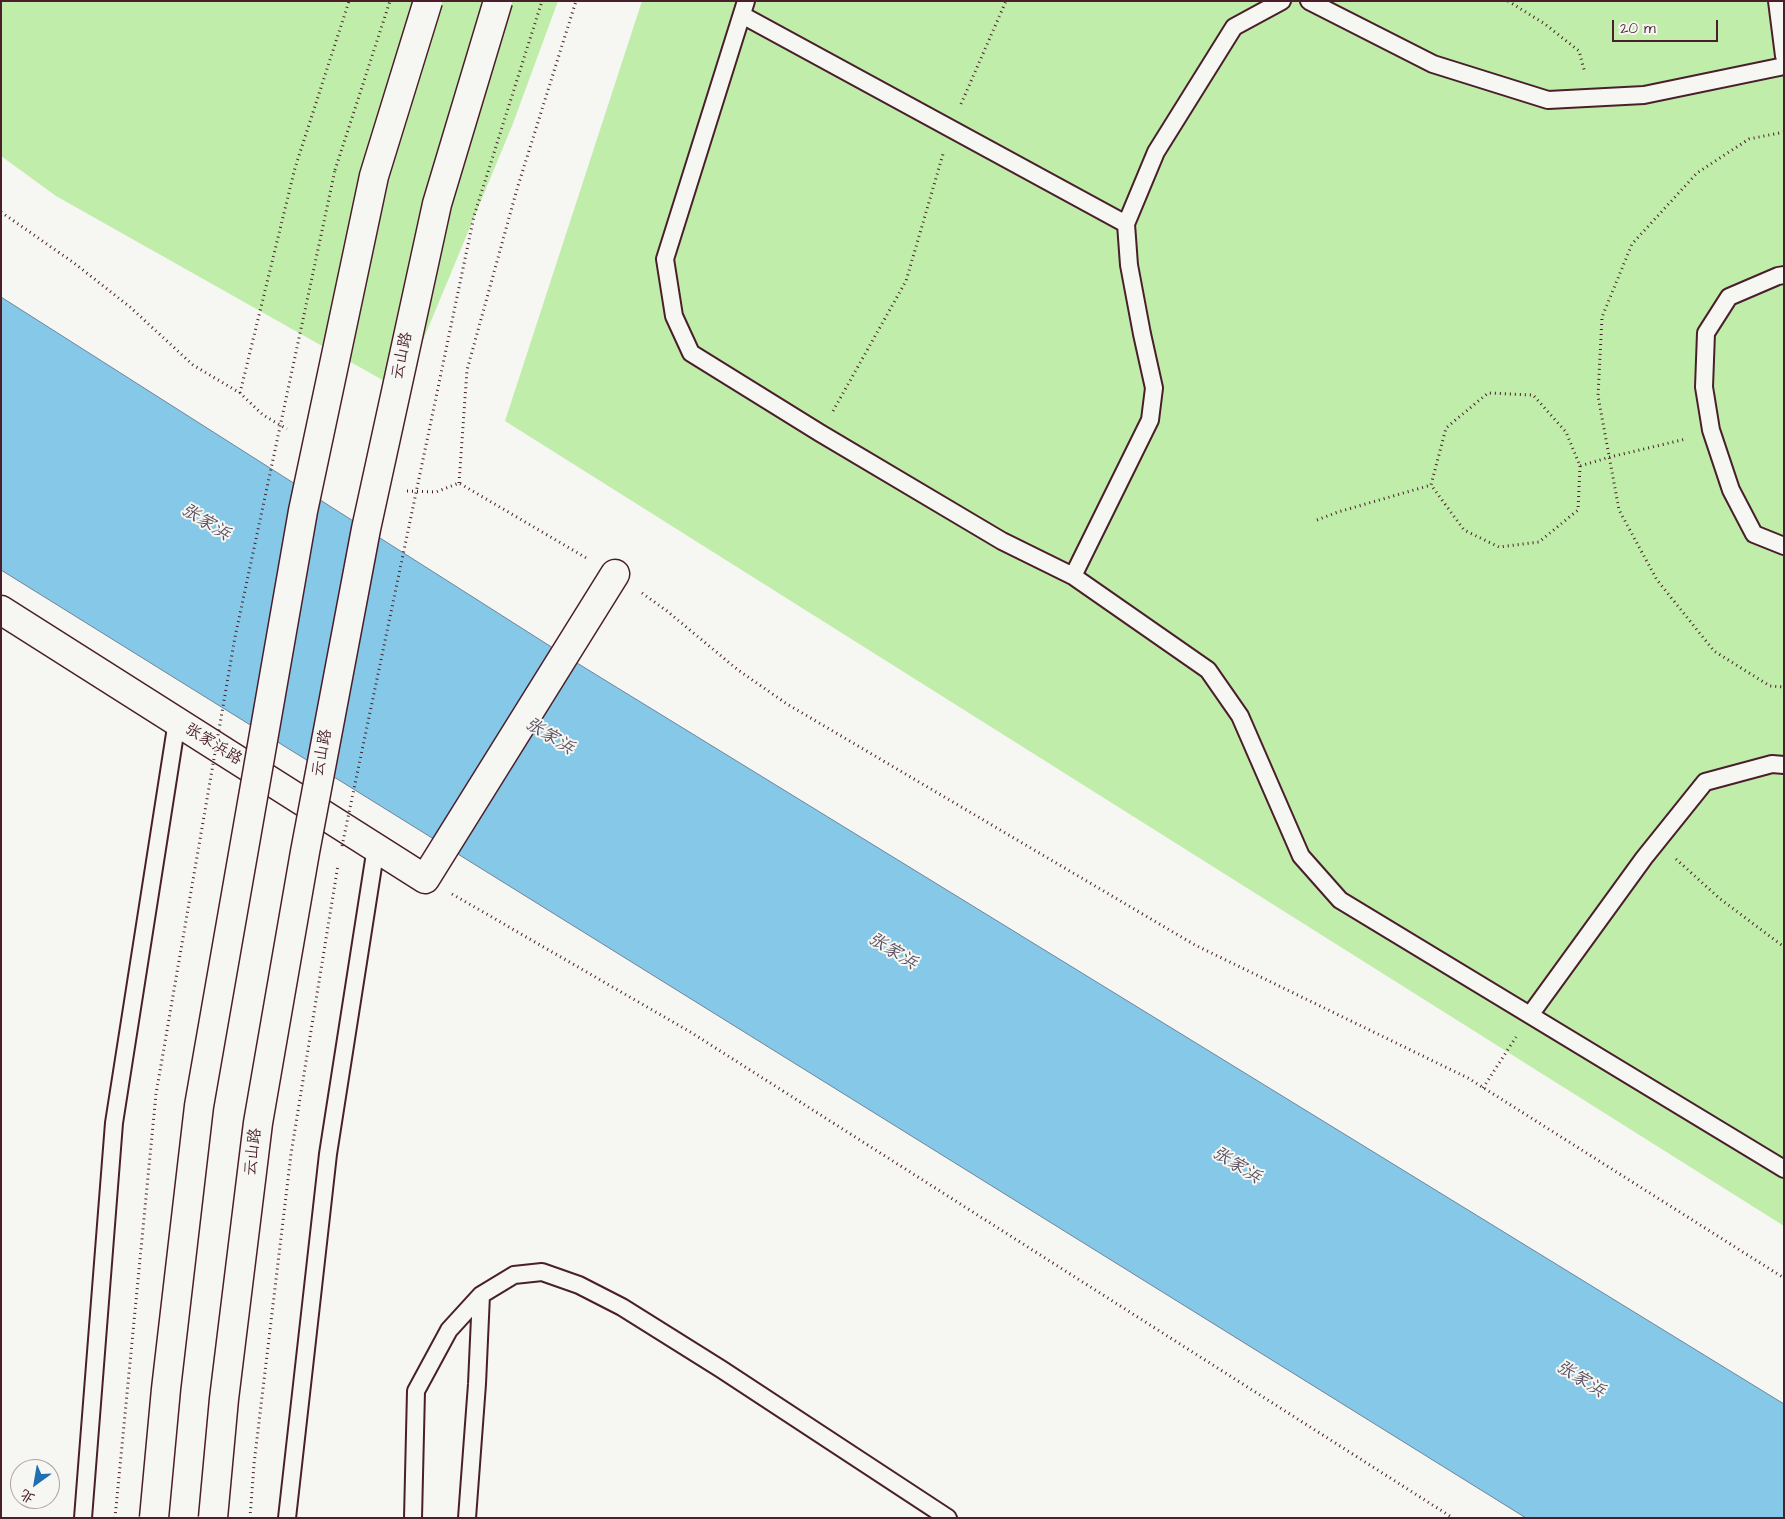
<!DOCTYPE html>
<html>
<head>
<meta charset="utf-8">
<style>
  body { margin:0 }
  #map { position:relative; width:1785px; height:1519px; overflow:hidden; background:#f6f6f2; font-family:"Architects Daughter","LXGW WenKai TC",sans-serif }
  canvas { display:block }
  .frame { position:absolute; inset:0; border:2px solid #4a1f2b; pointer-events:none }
  .north { position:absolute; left:10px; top:1459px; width:50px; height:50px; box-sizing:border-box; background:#f6f6f2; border:1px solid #b1a0a2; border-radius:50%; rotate:212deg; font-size:14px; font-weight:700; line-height:20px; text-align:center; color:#4a1f2b }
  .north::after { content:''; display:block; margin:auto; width:18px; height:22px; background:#1f6fb2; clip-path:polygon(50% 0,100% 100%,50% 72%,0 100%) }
  .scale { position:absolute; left:1612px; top:20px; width:106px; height:22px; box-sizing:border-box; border:2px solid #4a1f2b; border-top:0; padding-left:6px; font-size:15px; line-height:18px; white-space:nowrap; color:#4a1f2b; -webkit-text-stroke:4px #f6f6f2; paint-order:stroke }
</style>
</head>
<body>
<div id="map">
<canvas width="1785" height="1519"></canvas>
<div class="frame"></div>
<div class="north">北</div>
<div class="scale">20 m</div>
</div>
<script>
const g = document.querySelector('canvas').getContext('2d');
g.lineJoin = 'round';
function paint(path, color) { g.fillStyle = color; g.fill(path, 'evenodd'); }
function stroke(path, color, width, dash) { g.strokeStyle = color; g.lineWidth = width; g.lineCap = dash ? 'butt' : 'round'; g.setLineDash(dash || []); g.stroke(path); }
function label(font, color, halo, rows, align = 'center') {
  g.font = font + ' "Architects Daughter","LXGW WenKai TC",sans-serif'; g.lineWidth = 4; g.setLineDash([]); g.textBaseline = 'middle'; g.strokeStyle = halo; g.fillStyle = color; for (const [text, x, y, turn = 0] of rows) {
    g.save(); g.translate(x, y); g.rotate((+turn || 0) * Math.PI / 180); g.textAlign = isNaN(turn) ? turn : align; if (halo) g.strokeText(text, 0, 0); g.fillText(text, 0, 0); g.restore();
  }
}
paint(new Path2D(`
  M 1,1 L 558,1 L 512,126 L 402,391 L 56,196 L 1,156 Z
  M 642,1 L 1784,1 L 1784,1226 L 505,421 Z`), '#c0edaa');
const water = new Path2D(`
  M 1,297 L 564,655 L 1784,1404 L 1784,1518 L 1526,1518 L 1,570 Z`);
paint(water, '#86c8e7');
stroke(water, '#6e849c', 1);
const service = new Path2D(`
  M 746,1 L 665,259 L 674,316 L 691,353 L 820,433 L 1002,541 L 1073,576 L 1208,670 L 1240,716 L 1301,856 L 1340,900 L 1784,1169
  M 1309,1 L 1433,64 L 1548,100 L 1644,95 L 1784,66
  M 1777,1 L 1784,56
  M 742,15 L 1126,224
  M 1784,275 L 1778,276 L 1729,297 L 1706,333 L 1704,387 L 1711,430 L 1731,490 L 1754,534 L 1784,546
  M 1073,576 L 1150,420 L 1154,388 L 1142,334 L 1129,265 L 1126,224 L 1156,152 L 1234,27 L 1282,1
  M 1530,1015 L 1644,858 L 1705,782 L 1772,764 L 1784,765
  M 83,1518 L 114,1123 L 177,721
  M 287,1518 L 328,1154 L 376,847
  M 413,1518 L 416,1391 L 449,1330 L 481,1295 L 514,1275 L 542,1272 L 579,1285 L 622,1307 L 721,1369 L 948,1518
  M 467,1518 L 477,1384 L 481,1295`);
const minor = new Path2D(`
  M 1,610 L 425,879 L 615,574`);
stroke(service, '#4a1f2b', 20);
stroke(minor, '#4a1f2b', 31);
stroke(new Path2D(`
  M 1508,1 L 1545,24 L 1579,51 L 1585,73
  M 961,104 L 1006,1
  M 1784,132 L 1749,139 L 1697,173 L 1632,244 L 1602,317 L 1598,396 L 1619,510 L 1657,580 L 1714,651 L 1770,686 L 1784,687
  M 335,170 L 390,1
  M 1,212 L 74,263 L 130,307 L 193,365 L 240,393 L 263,415 L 287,429
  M 240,393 L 295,168 L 349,1
  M 833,411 L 906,281 L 943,154
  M 1580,466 L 1578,510 L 1539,542 L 1499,547 L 1464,530 L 1431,485 L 1446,428 L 1488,393 L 1533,395 L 1566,432 L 1580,466 L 1610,457 L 1686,439
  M 459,483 L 467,370 L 517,189 L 576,1
  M 407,491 L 436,492 L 459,483 L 588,559
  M 1317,520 L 1338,512 L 1431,485
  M 642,593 L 667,611 L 738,670 L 787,704 L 1195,945 L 1468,1078 L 1784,1278
  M 1676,859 L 1719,898 L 1784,947
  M 452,894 L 692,1033 L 1453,1518
  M 1483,1088 L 1516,1037`), '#4a1f2b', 3, [1, 4]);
stroke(service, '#f6f6f2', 16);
stroke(minor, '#f6f6f2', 28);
const secondaryBridge = new Path2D(`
  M 154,1518 L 166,1389 L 199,1106 L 303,511 L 374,176 L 428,1
  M 213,1518 L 224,1399 L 258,1123 L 305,852 L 366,529 L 437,204 L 498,1`);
stroke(secondaryBridge, '#4a1f2b', 31, []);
stroke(new Path2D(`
  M 342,846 L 474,216 L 542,1
  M 115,1518 L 156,1094 L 235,637 L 335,170
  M 250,1518 L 254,1464 L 291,1154 L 338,865`), '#4a1f2b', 3, [1, 4]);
stroke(secondaryBridge, '#f6f6f2', 28);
label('16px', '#4a1f2b', '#f6f6f2', [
  ["云山路",403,356,-78],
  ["张家浜路",213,745,32],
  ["云山路",323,753,-79],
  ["云山路",254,1152,-83]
]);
label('italic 18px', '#5c5263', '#f6f6f2', [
  ["张家浜",205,523,32],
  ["张家浜",549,737,32],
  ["张家浜",892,952,32],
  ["张家浜",1236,1166,32],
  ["张家浜",1580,1380,32]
]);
</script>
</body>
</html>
